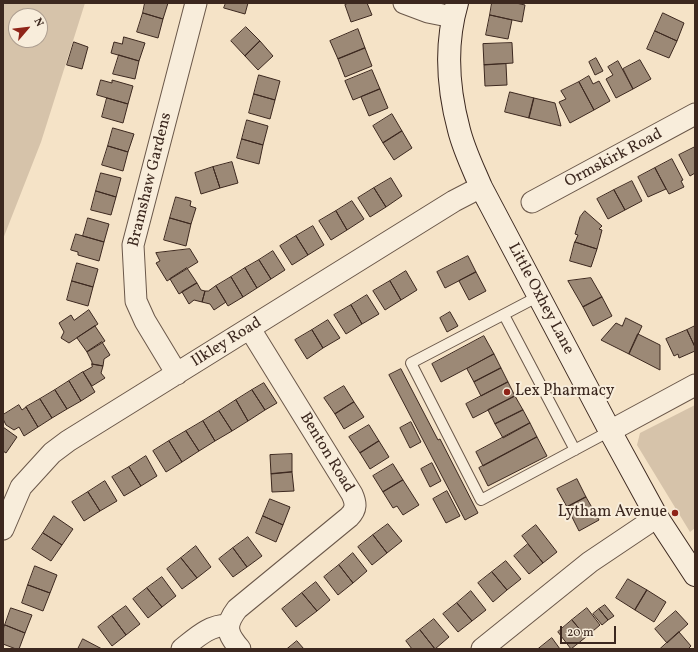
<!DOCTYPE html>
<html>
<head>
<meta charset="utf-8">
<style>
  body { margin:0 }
  #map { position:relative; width:698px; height:652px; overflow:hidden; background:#f5e3c7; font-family:Vollkorn,serif }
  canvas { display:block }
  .frame { position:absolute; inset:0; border:4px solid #3c281f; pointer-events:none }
  .north { position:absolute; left:8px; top:8px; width:40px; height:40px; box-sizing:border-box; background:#f8eddb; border:1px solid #ad9e90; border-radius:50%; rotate:62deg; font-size:11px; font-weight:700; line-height:16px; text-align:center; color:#3c281f }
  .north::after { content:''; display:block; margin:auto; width:14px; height:18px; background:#8f2418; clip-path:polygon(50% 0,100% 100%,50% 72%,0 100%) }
  .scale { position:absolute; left:560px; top:626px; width:56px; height:18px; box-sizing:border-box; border:2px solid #3c281f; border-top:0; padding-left:5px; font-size:12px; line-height:14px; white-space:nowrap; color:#3c281f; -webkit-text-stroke:3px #f8eddb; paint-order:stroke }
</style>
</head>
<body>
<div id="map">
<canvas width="698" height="652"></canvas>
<div class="frame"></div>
<div class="north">N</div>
<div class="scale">20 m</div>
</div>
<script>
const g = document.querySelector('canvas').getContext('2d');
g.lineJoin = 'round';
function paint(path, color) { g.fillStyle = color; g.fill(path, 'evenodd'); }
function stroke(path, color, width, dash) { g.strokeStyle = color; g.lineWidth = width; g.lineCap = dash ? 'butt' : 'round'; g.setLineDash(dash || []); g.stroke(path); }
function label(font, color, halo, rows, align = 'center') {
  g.font = font + ' Vollkorn,serif'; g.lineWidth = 4; g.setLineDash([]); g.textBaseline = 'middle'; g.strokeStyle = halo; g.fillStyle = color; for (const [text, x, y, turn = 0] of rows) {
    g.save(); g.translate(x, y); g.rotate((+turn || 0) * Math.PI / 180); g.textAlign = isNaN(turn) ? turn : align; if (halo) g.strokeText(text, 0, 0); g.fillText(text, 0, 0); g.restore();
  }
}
paint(new Path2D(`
  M 3,3 L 85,3 L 41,142 L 3,239 ZM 16,16 L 40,16 L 40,40 L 16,40 Z
  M 695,405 L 695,528 L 690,532 L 637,445 L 640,433 Z`), '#d6c3aa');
const building = new Path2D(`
  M 145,3 L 168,3 L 163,19 L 143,13 Z
  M 226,3 L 248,3 L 245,14 L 224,8 Z
  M 349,3 L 367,3 L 372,15 L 351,22 L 345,5 Z
  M 492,3 L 516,3 L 525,5 L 522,22 L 490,15 Z
  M 143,13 L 163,19 L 158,38 L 137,32 Z
  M 663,13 L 684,23 L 677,41 L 655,31 Z
  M 490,15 L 512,20 L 508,39 L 486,35 Z
  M 246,27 L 260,41 L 245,56 L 231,41 Z
  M 358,29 L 365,48 L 338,59 L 330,41 Z
  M 655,31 L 677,41 L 669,58 L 647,49 Z
  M 124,37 L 145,43 L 139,61 L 111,53 L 114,42 L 122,44 Z
  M 260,41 L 273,56 L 258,70 L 245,56 Z
  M 74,42 L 88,47 L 82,69 L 67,65 Z
  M 512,43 L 513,63 L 484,65 L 483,44 Z
  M 365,48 L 372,66 L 345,77 L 338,59 Z
  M 119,55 L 139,61 L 135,79 L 113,74 Z
  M 596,58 L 603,71 L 595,75 L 589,62 Z
  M 640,60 L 651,79 L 633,89 L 623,69 Z
  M 618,61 L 633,89 L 616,98 L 606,79 L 613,75 L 608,67 Z
  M 506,64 L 507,85 L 485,86 L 484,65 Z
  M 372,70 L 380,89 L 353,100 L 345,81 Z
  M 259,75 L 280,81 L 275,100 L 254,94 Z
  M 589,76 L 593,84 L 599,81 L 610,101 L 594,110 L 579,82 Z
  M 101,80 L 112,83 L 112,80 L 133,86 L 128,104 L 97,95 Z
  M 579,82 L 594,110 L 570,123 L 559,102 L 566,99 L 561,91 Z
  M 380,89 L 388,108 L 369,116 L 361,97 Z
  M 510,92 L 534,98 L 529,118 L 505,112 Z
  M 254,94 L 275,100 L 270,119 L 249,113 Z
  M 107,98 L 128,104 L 123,123 L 102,117 Z
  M 534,98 L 555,103 L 561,126 L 529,118 Z
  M 392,114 L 402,131 L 383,143 L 373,126 Z
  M 247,120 L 268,126 L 263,145 L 242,139 Z
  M 113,128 L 134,134 L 128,152 L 108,146 Z
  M 402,131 L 412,148 L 394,160 L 383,143 Z
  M 242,139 L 263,145 L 259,164 L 237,158 Z
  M 108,146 L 128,152 L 123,171 L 102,165 Z
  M 695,147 L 695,173 L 690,176 L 679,155 Z
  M 672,159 L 683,180 L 681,181 L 684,187 L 669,194 L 655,168 Z
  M 232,162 L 238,183 L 220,188 L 213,167 Z
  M 213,167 L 220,188 L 201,194 L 195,173 Z
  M 655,168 L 666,189 L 648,197 L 638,177 Z
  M 101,173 L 121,178 L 116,197 L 96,191 Z
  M 391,178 L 402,196 L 386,207 L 374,188 Z
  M 632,181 L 642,201 L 625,210 L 614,190 Z
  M 374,188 L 386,207 L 370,217 L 358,198 Z
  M 614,190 L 625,210 L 608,219 L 597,199 Z
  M 96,191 L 116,197 L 111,215 L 91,210 Z
  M 176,197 L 191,201 L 190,206 L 196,208 L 191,224 L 170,218 Z
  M 352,201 L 364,219 L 347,230 L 336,211 Z
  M 336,211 L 347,230 L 331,240 L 319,221 Z
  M 585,211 L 602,226 L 599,229 L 602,230 L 597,249 L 575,242 L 578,235 L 575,234 L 580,217 Z
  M 88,218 L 109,224 L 104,242 L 83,236 Z
  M 170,218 L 191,224 L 186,246 L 164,240 Z
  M 313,226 L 324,245 L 308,255 L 296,236 Z
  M 76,234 L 104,242 L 99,261 L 78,255 L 78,252 L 71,250 Z
  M 296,236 L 308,255 L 292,265 L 280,246 Z
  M 575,242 L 597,249 L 591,267 L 570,261 Z
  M 190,249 L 198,262 L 167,281 L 156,263 L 160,261 L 156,253 Z
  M 273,251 L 285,270 L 271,279 L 259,260 Z
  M 468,256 L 476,272 L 445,288 L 437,272 Z
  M 259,260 L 271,279 L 257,288 L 245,268 Z
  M 77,263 L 98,269 L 93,287 L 72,281 Z
  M 187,268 L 197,283 L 179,294 L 170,279 Z
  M 245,268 L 257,288 L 243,297 L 231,277 Z
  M 406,271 L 417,290 L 401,300 L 390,281 Z
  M 476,272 L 486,291 L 469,300 L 459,281 Z
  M 231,277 L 243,297 L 228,306 L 216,286 Z
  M 591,278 L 602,297 L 583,307 L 568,281 Z
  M 72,281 L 93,287 L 88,306 L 67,300 Z
  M 390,281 L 401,300 L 385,310 L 373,291 Z
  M 197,283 L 201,290 L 205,291 L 202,302 L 194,300 L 189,304 L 182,292 Z
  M 216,286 L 226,302 L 214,310 L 210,304 L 202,302 L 205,291 L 208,291 Z
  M 367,295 L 379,314 L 362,324 L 351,305 Z
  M 602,297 L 612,316 L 593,326 L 583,307 Z
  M 351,305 L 362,324 L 346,334 L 334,315 Z
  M 89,310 L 98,324 L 69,343 L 61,338 L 64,332 L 59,323 L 71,315 L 74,320 Z
  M 450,312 L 458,326 L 447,332 L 440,318 Z
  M 626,318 L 642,326 L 629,354 L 601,340 L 616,323 L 622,326 Z
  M 328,320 L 340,338 L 323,348 L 312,330 Z
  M 95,326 L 105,341 L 87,352 L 77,338 Z
  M 695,326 L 695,347 L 687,330 Z
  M 312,330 L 323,348 L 307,359 L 295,340 Z
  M 687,330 L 695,347 L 695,351 L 679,358 L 678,354 L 674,356 L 666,339 Z
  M 638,334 L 660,345 L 660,370 L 629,354 Z
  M 484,336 L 494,354 L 441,382 L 432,364 Z
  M 102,342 L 110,355 L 104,359 L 103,366 L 92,364 L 92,362 L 87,352 Z
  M 494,354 L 501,368 L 474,382 L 467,369 Z
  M 92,364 L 103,366 L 101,373 L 105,378 L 92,386 L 83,372 L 92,367 Z
  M 501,368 L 508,382 L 481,396 L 474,382 Z
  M 401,369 L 438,440 L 440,439 L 478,513 L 465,520 L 389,375 Z
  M 83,372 L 95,392 L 81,401 L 69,381 Z
  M 69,381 L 81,401 L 67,409 L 55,390 Z
  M 508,382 L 515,396 L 473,418 L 466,404 Z
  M 264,383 L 277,403 L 265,410 L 252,390 Z
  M 344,386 L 354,402 L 335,414 L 324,398 Z
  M 55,390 L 67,409 L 52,418 L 40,399 Z
  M 252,390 L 265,410 L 248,421 L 236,400 Z
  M 515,396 L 523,410 L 495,424 L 488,410 Z
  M 40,399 L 52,418 L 38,427 L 26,407 Z
  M 236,400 L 248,421 L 232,431 L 219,411 Z
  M 354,402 L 364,417 L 344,429 L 335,414 Z
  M 19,405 L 22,410 L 26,407 L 38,427 L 24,436 L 19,427 L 14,430 L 6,425 L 3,419 L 3,415 Z
  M 523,410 L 530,423 L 503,438 L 495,424 Z
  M 219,411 L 232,431 L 215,441 L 203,421 Z
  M 203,421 L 215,441 L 199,451 L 186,431 Z
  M 411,422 L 421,442 L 410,448 L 400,428 Z
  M 530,423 L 537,437 L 483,466 L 476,452 Z
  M 369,425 L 379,441 L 360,453 L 349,437 Z
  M 3,427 L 17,437 L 6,453 L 3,451 Z
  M 186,431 L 199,451 L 182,462 L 169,441 Z
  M 537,437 L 547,456 L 488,486 L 479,468 Z
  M 169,441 L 182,462 L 166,472 L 153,451 Z
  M 379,441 L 389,457 L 370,469 L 360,453 Z
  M 292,454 L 292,472 L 271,474 L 270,455 Z
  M 146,456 L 157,476 L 141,486 L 129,467 Z
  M 432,463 L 441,481 L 430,487 L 421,469 Z
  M 393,464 L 403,480 L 383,492 L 373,476 Z
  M 129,467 L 141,486 L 124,496 L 112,477 Z
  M 292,472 L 294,491 L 272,492 L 271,474 Z
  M 577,479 L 586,497 L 567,507 L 557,489 Z
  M 403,480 L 419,505 L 403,515 L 397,506 L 393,508 L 383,492 Z
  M 105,481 L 117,501 L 100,511 L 88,492 Z
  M 447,491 L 460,516 L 446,523 L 433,499 Z
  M 88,492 L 100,511 L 84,521 L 72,502 Z
  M 586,497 L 599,520 L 579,531 L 567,507 Z
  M 270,499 L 290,507 L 283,525 L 263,516 Z
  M 54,516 L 73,529 L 62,545 L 43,533 Z
  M 263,516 L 283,525 L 276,542 L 256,533 Z
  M 388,524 L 402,541 L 387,553 L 373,535 Z
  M 536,525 L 557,552 L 543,563 L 522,536 Z
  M 43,533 L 62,545 L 51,561 L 32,549 Z
  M 373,535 L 387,553 L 372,565 L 358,547 Z
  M 248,537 L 262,556 L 247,567 L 233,548 Z
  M 528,544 L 543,563 L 529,574 L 514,556 Z
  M 196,546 L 211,567 L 197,578 L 181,558 Z
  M 233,548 L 247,567 L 233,577 L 219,559 Z
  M 353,553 L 367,571 L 353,583 L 339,565 Z
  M 181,558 L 197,578 L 182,589 L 167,569 Z
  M 506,561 L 521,579 L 507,590 L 492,572 Z
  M 339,565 L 353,583 L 338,595 L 324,577 Z
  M 35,566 L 57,575 L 50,593 L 28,585 Z
  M 492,572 L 507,590 L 493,602 L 478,583 Z
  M 162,577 L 176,596 L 162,607 L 147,588 Z
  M 628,579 L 647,590 L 635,610 L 616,598 Z
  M 316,582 L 330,600 L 317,611 L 302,593 Z
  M 28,585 L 50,593 L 43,611 L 22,603 Z
  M 147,588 L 162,607 L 148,618 L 133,599 Z
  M 647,590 L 666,602 L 654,622 L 635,610 Z
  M 471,591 L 486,610 L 472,621 L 457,603 Z
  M 302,593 L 317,611 L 296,627 L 282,609 Z
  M 457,603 L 472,621 L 458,632 L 443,614 Z
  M 605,605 L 614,616 L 608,620 L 599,609 Z
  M 126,606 L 140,624 L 126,635 L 112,616 Z
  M 11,608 L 32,615 L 25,633 L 5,625 Z
  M 587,608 L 600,625 L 586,637 L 572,620 Z
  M 599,609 L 608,620 L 602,625 L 593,614 Z
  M 676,611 L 688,624 L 667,643 L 655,629 Z
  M 112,616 L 126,635 L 112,646 L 98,627 Z
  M 434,619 L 449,637 L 435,649 L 420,630 Z
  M 572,620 L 586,637 L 571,649 L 558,632 Z
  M 5,625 L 25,633 L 19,649 L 16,649 L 3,644 L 3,630 Z
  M 420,630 L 435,649 L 412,649 L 406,641 Z
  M 679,632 L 691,646 L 688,649 L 660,649 Z
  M 552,638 L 560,649 L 538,649 Z
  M 83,639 L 102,649 L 78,649 Z
  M 297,641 L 304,649 L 287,649 Z`);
paint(building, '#9c8976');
stroke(building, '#3c281f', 1);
const lane = new Path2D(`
  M 539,296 L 411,363 L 481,500 L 610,431
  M 504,315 L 575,450`);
const street = new Path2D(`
  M 404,3 L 428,12 L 453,17
  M 532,202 L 695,114
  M 177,374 L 145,321 L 136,301 L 133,245 L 196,3
  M 610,431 L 695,385
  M 3,529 L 21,487 L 52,453 L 68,441 L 454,201 L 481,187
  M 182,649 C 196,638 209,625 228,625
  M 240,649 C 227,634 224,626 237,609 L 349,517 C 357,509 356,503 352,494 L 250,329
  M 482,649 L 590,562 L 657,517`);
const secondary = new Path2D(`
  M 457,3 C 445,44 448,89 459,130 C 464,150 473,168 481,187 L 610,431 L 657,517 L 695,575`);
stroke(lane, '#6a5749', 12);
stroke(street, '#6a5749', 23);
stroke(secondary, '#3c281f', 24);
stroke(lane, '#f8eddb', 10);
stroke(street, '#f8eddb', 21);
stroke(secondary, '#f8eddb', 22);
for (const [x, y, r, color] of [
  [507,392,4,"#8f2418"],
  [675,513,4,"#8f2418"]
]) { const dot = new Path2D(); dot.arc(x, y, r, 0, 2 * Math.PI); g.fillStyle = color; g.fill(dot); stroke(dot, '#f8eddb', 1.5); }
label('16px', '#3c281f', '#f8eddb', [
  ["Ormskirk Road",614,159,-28],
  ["Bramshaw Gardens",151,180,-76],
  ["Little Oxhey Lane",540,299,62],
  ["Ilkley Road",227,343,-32],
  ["Benton Road",326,453,59]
]);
label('16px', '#3c281f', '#f8eddb', [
  ["Lex Pharmacy",515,392],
  ["Lytham Avenue",667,513,"right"]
], 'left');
</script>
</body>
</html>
